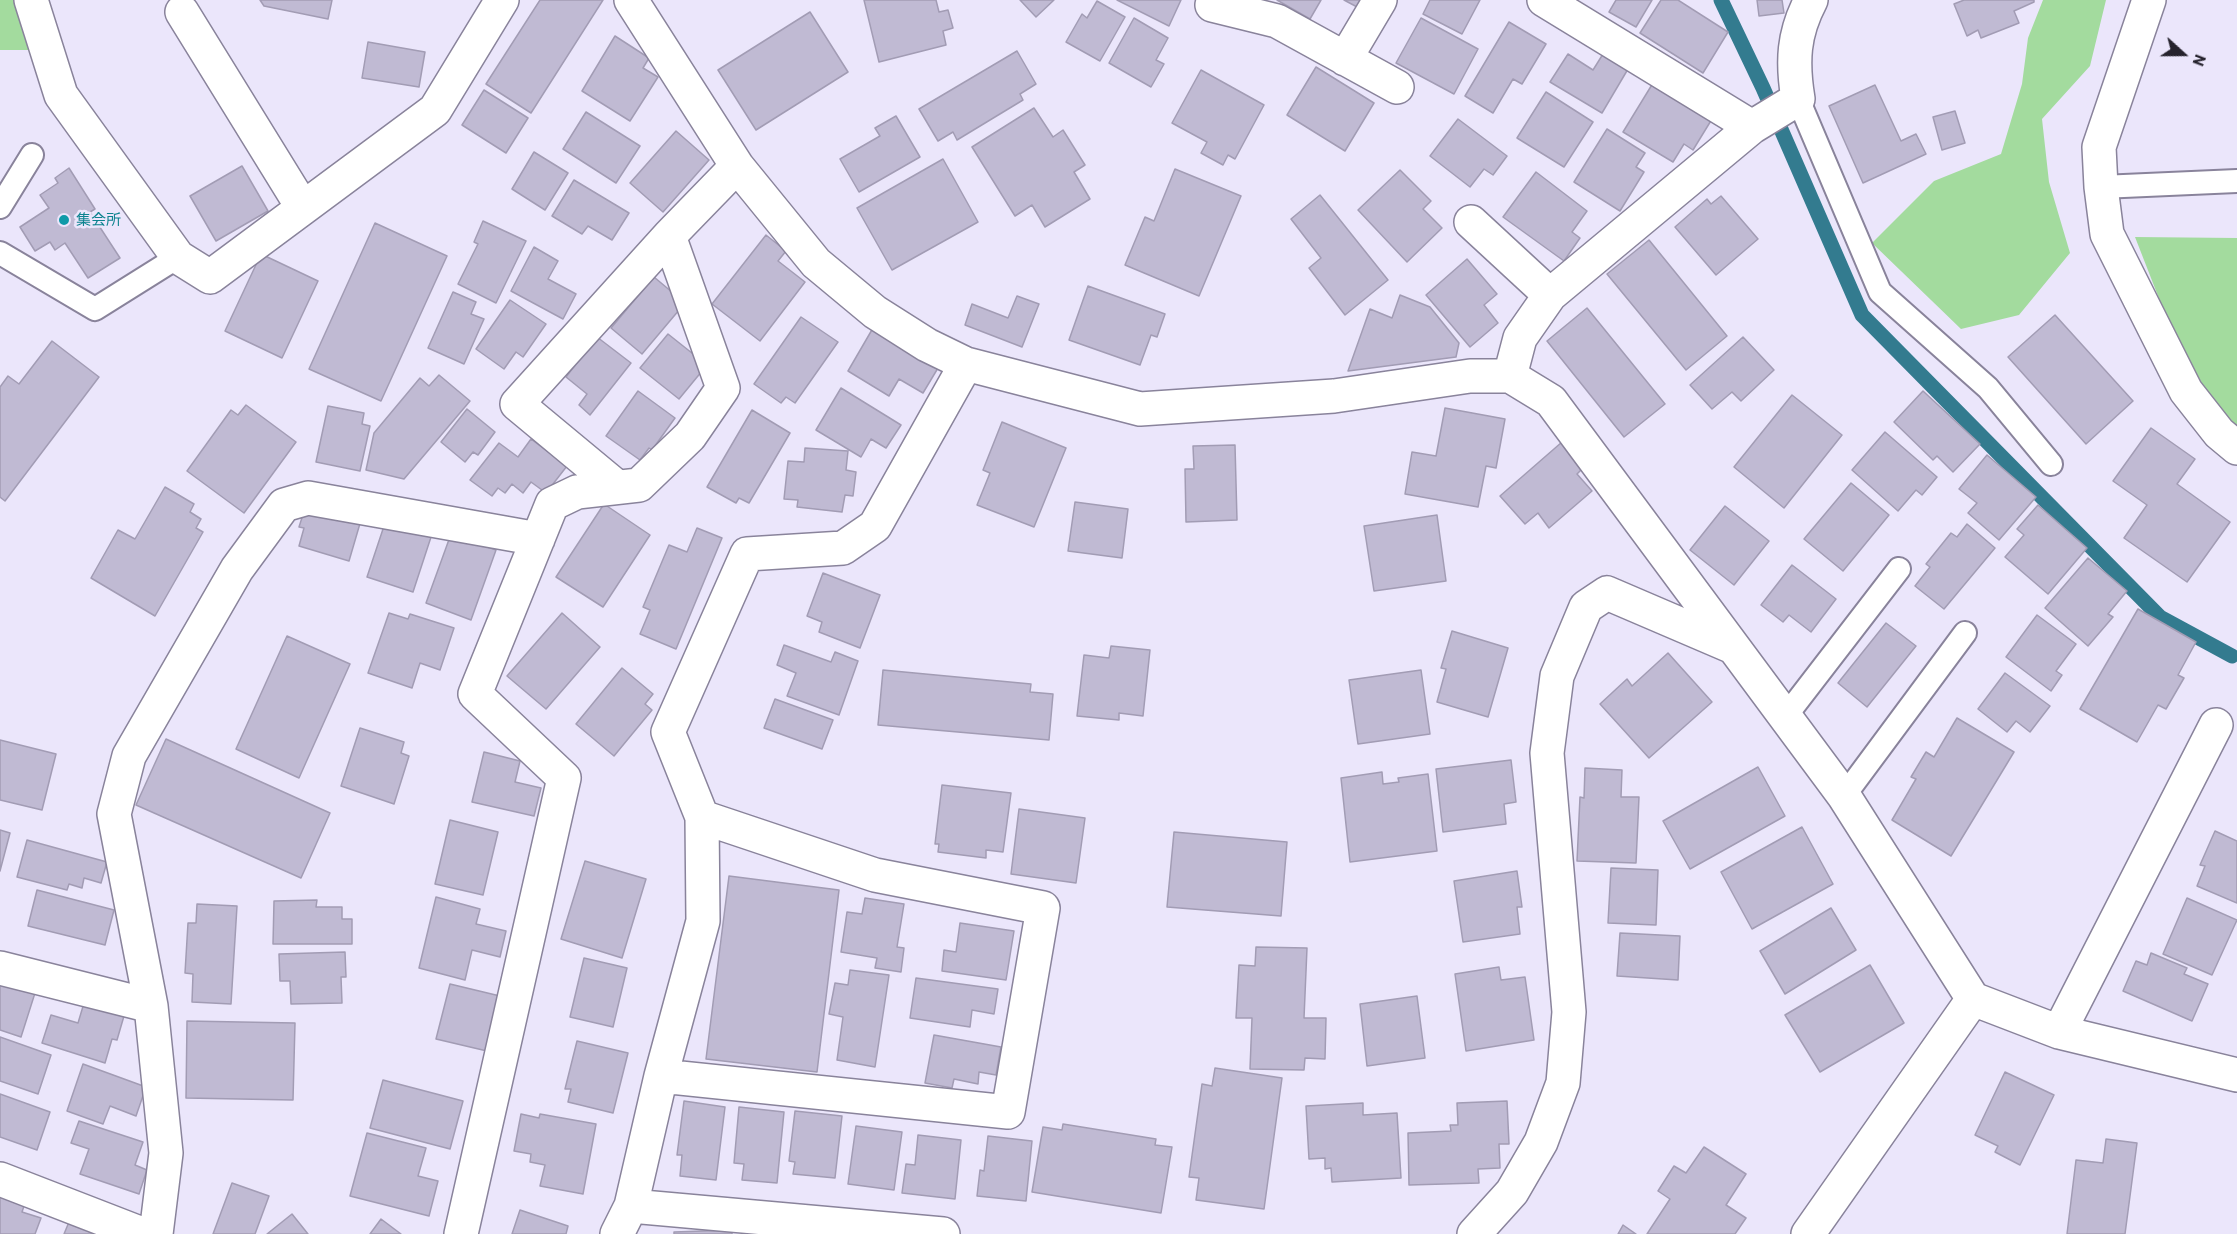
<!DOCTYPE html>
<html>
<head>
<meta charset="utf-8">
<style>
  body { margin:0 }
  #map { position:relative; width:2237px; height:1234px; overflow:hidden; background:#ebe6fb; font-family:Barlow,sans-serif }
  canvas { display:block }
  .north { position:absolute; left:2153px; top:24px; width:60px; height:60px; -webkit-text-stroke:4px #ebe6fb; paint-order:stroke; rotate:111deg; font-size:16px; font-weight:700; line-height:24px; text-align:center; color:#26232d }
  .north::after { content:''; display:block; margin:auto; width:21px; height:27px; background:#26232d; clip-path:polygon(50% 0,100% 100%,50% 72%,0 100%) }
</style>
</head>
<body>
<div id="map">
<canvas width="2237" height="1234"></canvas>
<div class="north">N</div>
</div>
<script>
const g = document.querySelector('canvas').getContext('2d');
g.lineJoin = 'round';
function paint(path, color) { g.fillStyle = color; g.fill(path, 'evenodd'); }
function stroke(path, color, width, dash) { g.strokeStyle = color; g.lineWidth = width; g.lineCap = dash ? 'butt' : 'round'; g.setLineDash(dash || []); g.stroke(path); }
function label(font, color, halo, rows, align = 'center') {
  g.font = font + ' Barlow,"Noto Sans JP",sans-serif'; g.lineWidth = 5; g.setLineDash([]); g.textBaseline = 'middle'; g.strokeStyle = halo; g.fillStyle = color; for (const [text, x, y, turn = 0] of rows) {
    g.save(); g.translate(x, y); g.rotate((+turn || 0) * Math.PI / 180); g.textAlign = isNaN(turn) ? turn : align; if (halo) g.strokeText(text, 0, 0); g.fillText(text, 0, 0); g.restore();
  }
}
paint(new Path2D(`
  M 0,0 L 16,0 L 31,50 L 0,50 Z
  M 2043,0 L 2106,0 L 2090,66 L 2042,119 L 2049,182 L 2070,253 L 2019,315 L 1961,329 L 1872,243 L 1934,181 L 2001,154 L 2022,84 L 2028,38 Z
  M 2135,237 L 2237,238 L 2237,428 L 2228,420 L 2205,389 L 2167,319 Z`), '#a3db9e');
stroke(new Path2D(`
  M 1721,0 L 1763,88 L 1862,315 L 2160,617 L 2232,656`), '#337b8f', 15);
const building = new Path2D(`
  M 260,0 L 332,0 L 328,19 L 264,6 Z
  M 540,0 L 603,0 L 531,113 L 486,84 Z
  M 864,0 L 936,0 L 939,12 L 948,10 L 953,28 L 943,31 L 946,45 L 879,62 Z
  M 1020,0 L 1054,0 L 1036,17 Z
  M 1117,0 L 1181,0 L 1169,26 Z
  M 1277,0 L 1321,0 L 1310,19 Z
  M 1344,0 L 1364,0 L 1359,8 Z
  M 1430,0 L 1480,0 L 1462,34 L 1423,14 Z
  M 1616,0 L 1652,0 L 1636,27 L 1609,12 Z
  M 1661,0 L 1678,0 L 1728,32 L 1703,73 L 1640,33 Z
  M 1757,0 L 1782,0 L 1784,13 L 1759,16 Z
  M 1964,0 L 2034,0 L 2034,2 L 2014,11 L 2019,23 L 1981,38 L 1978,30 L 1967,36 L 1954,4 Z
  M 1097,1 L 1125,17 L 1100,61 L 1066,42 L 1082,14 L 1087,18 Z
  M 810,12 L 848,72 L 756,130 L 718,70 Z
  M 1134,18 L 1168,38 L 1156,60 L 1164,64 L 1151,87 L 1109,63 Z
  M 1421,18 L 1478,49 L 1454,94 L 1396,63 Z
  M 1509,22 L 1546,44 L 1522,84 L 1513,79 L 1493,113 L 1465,96 Z
  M 615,36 L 649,58 L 643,68 L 658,77 L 630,121 L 582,91 Z
  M 368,42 L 425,52 L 419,87 L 362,78 Z
  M 1017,51 L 1036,84 L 1020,94 L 1023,100 L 957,140 L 953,132 L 938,141 L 919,109 Z
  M 1568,54 L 1593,70 L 1603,54 L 1628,69 L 1602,113 L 1550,82 Z
  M 1316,67 L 1374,103 L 1345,151 L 1287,115 Z
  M 1201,70 L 1264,105 L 1235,159 L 1228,155 L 1223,165 L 1201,153 L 1207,142 L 1172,123 Z
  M 1653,83 L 1712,119 L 1693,150 L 1684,144 L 1673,162 L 1623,132 Z
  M 1875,85 L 1901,141 L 1916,134 L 1926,154 L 1863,183 L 1829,106 Z
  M 484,90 L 528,118 L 506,153 L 462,125 Z
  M 1546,92 L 1593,122 L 1564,167 L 1517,138 Z
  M 1034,108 L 1053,137 L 1063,130 L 1085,165 L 1074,172 L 1090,199 L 1045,227 L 1032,205 L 1015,216 L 972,147 Z
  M 1955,111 L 1965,143 L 1942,150 L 1933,117 Z
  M 586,112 L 640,146 L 616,183 L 563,149 Z
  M 896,116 L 920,157 L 859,192 L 840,159 L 880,136 L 875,128 Z
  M 1458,119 L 1507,156 L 1493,175 L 1484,169 L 1470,187 L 1430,156 Z
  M 1607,129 L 1645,153 L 1636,167 L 1644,172 L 1620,211 L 1574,182 Z
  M 676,131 L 709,160 L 663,212 L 630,183 Z
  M 534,152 L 568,173 L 545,210 L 512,189 Z
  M 943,159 L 978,222 L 892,270 L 857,208 Z
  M 242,166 L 268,211 L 216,241 L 190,196 Z
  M 69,168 L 95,209 L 90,212 L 120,258 L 88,278 L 65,243 L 55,250 L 50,242 L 35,251 L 20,227 L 49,208 L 40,195 L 58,183 L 55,178 Z
  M 1175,169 L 1241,196 L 1199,296 L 1125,265 L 1145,217 L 1154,221 Z
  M 1400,170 L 1431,201 L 1423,209 L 1442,228 L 1407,262 L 1358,210 Z
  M 1536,172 L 1587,211 L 1572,232 L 1580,238 L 1564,261 L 1503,217 Z
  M 574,180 L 629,213 L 612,240 L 588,226 L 582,234 L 552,216 Z
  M 1320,195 L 1388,280 L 1345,315 L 1309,268 L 1321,258 L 1291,219 Z
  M 1721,196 L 1758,239 L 1716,275 L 1675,227 L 1707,199 L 1711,204 Z
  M 483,221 L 526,241 L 496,303 L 458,284 L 478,244 L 474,242 Z
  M 375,223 L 447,256 L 381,401 L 309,369 Z
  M 766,235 L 786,251 L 778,261 L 805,282 L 760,341 L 712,304 Z
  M 1649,240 L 1727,336 L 1686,370 L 1607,274 Z
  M 534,247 L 558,261 L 548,279 L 576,294 L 563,319 L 511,291 Z
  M 261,254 L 318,281 L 282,358 L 225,331 Z
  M 1467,259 L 1497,294 L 1484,305 L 1498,323 L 1470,347 L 1426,295 Z
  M 654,277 L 685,303 L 642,354 L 611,328 Z
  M 1088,286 L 1165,314 L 1157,337 L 1151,335 L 1140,365 L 1069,340 Z
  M 453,292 L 476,302 L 471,314 L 484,319 L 464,364 L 428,348 Z
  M 1400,295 L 1430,307 L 1459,343 L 1456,357 L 1348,371 L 1370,309 L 1392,318 Z
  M 1017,296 L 1039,304 L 1022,347 L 965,325 L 972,304 L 1008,318 Z
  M 510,300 L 546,324 L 523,357 L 516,352 L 504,369 L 476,349 Z
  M 1587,308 L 1665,404 L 1624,437 L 1547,341 Z
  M 2055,315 L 2133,401 L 2086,444 L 2008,357 Z
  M 801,317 L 838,342 L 795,403 L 786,397 L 781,403 L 754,384 Z
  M 873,328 L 938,368 L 923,393 L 899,379 L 889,396 L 848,371 Z
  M 668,334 L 707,365 L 679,399 L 640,368 Z
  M 597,337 L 631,363 L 590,415 L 579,405 L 587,394 L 566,377 Z
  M 1743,337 L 1774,370 L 1741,401 L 1732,392 L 1712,409 L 1690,385 Z
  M 52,341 L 99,377 L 5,501 L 0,497 L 0,387 L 8,376 L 19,384 Z
  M 439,375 L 470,401 L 404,479 L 366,470 L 374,433 L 420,378 L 429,386 Z
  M 841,388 L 901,425 L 886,448 L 871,439 L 861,457 L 816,430 Z
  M 638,391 L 675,418 L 652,450 L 649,448 L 640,460 L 606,436 Z
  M 1923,391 L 1980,444 L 1953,472 L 1937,456 L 1933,460 L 1894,422 Z
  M 1792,395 L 1842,435 L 1784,508 L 1734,467 Z
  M 246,405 L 296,442 L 244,513 L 187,471 L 231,410 L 238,415 Z
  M 328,406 L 364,413 L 362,424 L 370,426 L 360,471 L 316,462 Z
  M 1445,408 L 1505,419 L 1496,468 L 1486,466 L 1478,507 L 1405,494 L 1412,452 L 1436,456 Z
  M 467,409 L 495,432 L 478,455 L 473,452 L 465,462 L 441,442 Z
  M 752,410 L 790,433 L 749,503 L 739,498 L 736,503 L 707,487 Z
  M 1002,422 L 1066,448 L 1034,527 L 977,505 L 990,473 L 983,470 Z
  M 2151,428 L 2195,459 L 2177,484 L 2230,522 L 2187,582 L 2124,538 L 2147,505 L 2113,481 Z
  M 1885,432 L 1937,477 L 1922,495 L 1916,490 L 1898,511 L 1852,470 Z
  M 531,439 L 567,466 L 546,493 L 531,482 L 523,493 L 512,484 L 505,493 L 498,488 L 492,496 L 470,480 L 499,443 L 518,457 Z
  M 1562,442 L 1584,467 L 1577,474 L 1592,491 L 1549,528 L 1538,513 L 1525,524 L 1500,496 Z
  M 1235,445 L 1237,520 L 1186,522 L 1185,469 L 1194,469 L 1193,446 Z
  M 805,448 L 848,451 L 846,470 L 856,472 L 853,496 L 845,495 L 842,512 L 797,507 L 798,500 L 784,499 L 788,461 L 804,462 Z
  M 1987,455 L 2036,497 L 1999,540 L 1968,513 L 1977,503 L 1959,489 Z
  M 1851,483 L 1889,515 L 1843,571 L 1804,539 Z
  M 165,487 L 194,504 L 190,512 L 201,519 L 196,528 L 203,532 L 155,616 L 91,578 L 118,530 L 135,539 Z
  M 1075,502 L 1128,509 L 1122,558 L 1068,551 Z
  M 604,504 L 650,535 L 603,607 L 556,577 Z
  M 306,505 L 361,520 L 349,561 L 299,546 L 304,528 L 299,527 Z
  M 2038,505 L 2087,548 L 2048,594 L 2005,557 L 2024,535 L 2017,529 Z
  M 1725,506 L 1769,541 L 1734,585 L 1690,550 Z
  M 1437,515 L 1446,581 L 1374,591 L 1364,526 Z
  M 1967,524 L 1995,548 L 1944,609 L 1915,586 L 1930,567 L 1926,564 L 1951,533 L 1957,537 Z
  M 384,526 L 432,534 L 413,592 L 367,577 Z
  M 697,528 L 722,538 L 676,649 L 640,634 L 650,610 L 643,607 L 669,545 L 687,552 Z
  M 451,534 L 496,550 L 471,620 L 426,603 Z
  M 2088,558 L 2127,591 L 2108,614 L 2113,617 L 2088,646 L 2045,608 Z
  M 1792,565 L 1836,599 L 1811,632 L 1789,615 L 1783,622 L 1761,605 Z
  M 823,573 L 880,595 L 860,648 L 819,632 L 822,622 L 807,616 Z
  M 2138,609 L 2196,642 L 2178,675 L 2184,678 L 2166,709 L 2158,705 L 2137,742 L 2080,709 Z
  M 389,613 L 408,619 L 410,614 L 454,628 L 440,670 L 420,663 L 412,688 L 368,673 Z
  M 562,613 L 600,647 L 546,709 L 507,676 Z
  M 2037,615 L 2076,644 L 2056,671 L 2062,675 L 2051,691 L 2006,657 Z
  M 1886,623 L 1916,646 L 1867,707 L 1838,683 Z
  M 1452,631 L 1508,648 L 1488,717 L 1437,702 L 1446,669 L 1441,668 Z
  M 287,636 L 350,664 L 299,778 L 236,749 Z
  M 784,645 L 831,662 L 835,652 L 858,661 L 839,715 L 787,696 L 796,673 L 777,665 Z
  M 1111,646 L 1150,650 L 1143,716 L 1119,713 L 1119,720 L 1077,716 L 1084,655 L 1109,658 Z
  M 1668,653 L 1712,702 L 1649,758 L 1600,704 L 1627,679 L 1632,686 Z
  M 622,668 L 653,694 L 645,704 L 652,710 L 614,756 L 576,724 Z
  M 883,670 L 1031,684 L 1030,692 L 1053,694 L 1049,740 L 878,725 Z
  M 1421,670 L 1430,734 L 1358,744 L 1349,680 Z
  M 2005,673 L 2050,706 L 2030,732 L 2016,721 L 2007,732 L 1978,709 Z
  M 775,699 L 833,720 L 822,749 L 764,728 Z
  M 1957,718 L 2014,752 L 1951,856 L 1892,820 L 1916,779 L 1911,777 L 1926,752 L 1934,757 Z
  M 360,728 L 404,742 L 401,753 L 409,756 L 394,804 L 341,786 Z
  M 166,739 L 330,813 L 301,878 L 136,805 Z
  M 0,740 L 56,754 L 42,810 L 0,800 Z
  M 484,752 L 520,761 L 515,782 L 541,788 L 534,816 L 472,802 Z
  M 1511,760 L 1516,802 L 1504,804 L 1506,824 L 1443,832 L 1436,769 Z
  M 1758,767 L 1785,816 L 1690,869 L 1663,821 Z
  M 1585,768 L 1622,770 L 1621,797 L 1639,797 L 1636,863 L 1577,861 L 1580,797 L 1584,798 Z
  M 1382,772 L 1383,784 L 1399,782 L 1398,778 L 1428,774 L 1437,851 L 1350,862 L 1341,778 Z
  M 942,785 L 1011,793 L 1003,852 L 986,850 L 986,858 L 938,852 L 939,844 L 935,844 Z
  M 1019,809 L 1085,818 L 1076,883 L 1011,874 Z
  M 450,820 L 498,832 L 483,895 L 435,884 Z
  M 1802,827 L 1833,884 L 1752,929 L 1721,872 Z
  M 0,830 L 10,833 L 0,871 Z
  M 2215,831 L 2237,841 L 2237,903 L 2197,886 L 2205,866 L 2200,865 Z
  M 1174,832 L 1287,842 L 1281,916 L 1167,907 Z
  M 27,840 L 107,862 L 101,883 L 84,878 L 82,888 L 69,884 L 67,890 L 17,877 Z
  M 585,861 L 646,879 L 622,958 L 561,939 Z
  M 1611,868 L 1658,870 L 1656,925 L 1608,923 Z
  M 1517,871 L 1522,907 L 1517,907 L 1520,934 L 1463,942 L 1454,881 Z
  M 729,876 L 839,890 L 817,1072 L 706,1059 Z
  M 37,890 L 114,910 L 105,945 L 28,926 Z
  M 436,897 L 480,909 L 476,924 L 506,931 L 500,957 L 472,950 L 465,980 L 419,968 Z
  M 865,898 L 904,904 L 897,947 L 904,948 L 901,972 L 875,968 L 877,958 L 841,952 L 847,912 L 862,914 Z
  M 2187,898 L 2237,920 L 2212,975 L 2163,954 Z
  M 317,900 L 316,907 L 342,907 L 342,919 L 352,919 L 352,944 L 273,944 L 274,901 Z
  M 197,904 L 237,906 L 231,1004 L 192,1002 L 193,974 L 185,973 L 188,923 L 196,923 Z
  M 1831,908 L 1856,950 L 1785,994 L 1760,951 Z
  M 960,923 L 1014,931 L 1006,980 L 942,971 L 944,950 L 956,952 Z
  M 1620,933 L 1680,936 L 1678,980 L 1617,976 Z
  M 1256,947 L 1307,948 L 1304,1018 L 1326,1018 L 1325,1059 L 1305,1058 L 1304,1070 L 1250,1069 L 1252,1018 L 1236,1018 L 1239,965 L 1255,966 Z
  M 345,952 L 346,977 L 341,977 L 342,1003 L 291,1004 L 290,981 L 280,981 L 279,954 Z
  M 2151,953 L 2187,968 L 2184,974 L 2208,984 L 2192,1021 L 2123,991 L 2136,961 L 2147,965 Z
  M 584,958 L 627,968 L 613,1027 L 570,1017 Z
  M 1870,965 L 1904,1023 L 1820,1072 L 1785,1015 Z
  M 1499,967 L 1501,980 L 1525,977 L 1534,1040 L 1466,1051 L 1455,974 Z
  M 850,970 L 889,975 L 875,1067 L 837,1060 L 843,1017 L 829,1014 L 835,983 L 848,985 Z
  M 916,978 L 998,989 L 994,1014 L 972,1010 L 970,1027 L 910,1018 Z
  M 0,982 L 35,993 L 21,1037 L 0,1030 Z
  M 450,984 L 500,996 L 487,1051 L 436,1039 Z
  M 1417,996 L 1425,1058 L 1367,1066 L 1360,1004 Z
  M 84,1003 L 124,1016 L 117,1040 L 112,1039 L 105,1063 L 42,1043 L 51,1015 L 78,1023 Z
  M 187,1021 L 295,1023 L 293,1100 L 186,1098 Z
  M 934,1035 L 1001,1047 L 996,1075 L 979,1072 L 978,1084 L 954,1079 L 952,1088 L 925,1083 Z
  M 0,1037 L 51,1055 L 38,1094 L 0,1081 Z
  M 577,1041 L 628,1053 L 613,1113 L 568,1102 L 571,1089 L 565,1089 Z
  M 83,1064 L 146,1087 L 136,1116 L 110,1106 L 103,1124 L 67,1111 Z
  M 1215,1068 L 1282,1078 L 1264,1209 L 1196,1200 L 1199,1178 L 1189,1177 L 1202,1084 L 1212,1086 Z
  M 2005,1072 L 2054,1095 L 2020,1165 L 1995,1152 L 1998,1146 L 1975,1135 Z
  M 383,1080 L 463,1101 L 450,1149 L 370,1128 Z
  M 0,1094 L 50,1112 L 37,1150 L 0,1137 Z
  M 684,1101 L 725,1107 L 716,1180 L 680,1176 L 682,1155 L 677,1155 Z
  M 1507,1101 L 1509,1144 L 1499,1144 L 1500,1168 L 1478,1169 L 1479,1183 L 1409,1185 L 1408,1133 L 1451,1131 L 1450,1125 L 1458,1125 L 1457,1103 Z
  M 1363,1103 L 1363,1115 L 1397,1113 L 1401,1178 L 1332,1182 L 1331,1168 L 1325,1169 L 1325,1158 L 1309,1159 L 1306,1106 Z
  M 739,1107 L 784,1112 L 777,1183 L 742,1180 L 744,1164 L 734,1163 Z
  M 795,1111 L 842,1116 L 835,1178 L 793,1174 L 795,1162 L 789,1161 Z
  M 521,1114 L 539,1118 L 540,1114 L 596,1124 L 583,1194 L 540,1186 L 545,1165 L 530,1162 L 531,1154 L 514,1151 Z
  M 79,1121 L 143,1142 L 135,1165 L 147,1170 L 139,1194 L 80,1174 L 89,1149 L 71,1143 Z
  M 1063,1124 L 1156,1139 L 1155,1145 L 1172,1147 L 1161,1213 L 1032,1192 L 1043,1127 L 1062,1130 Z
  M 856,1126 L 902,1132 L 894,1190 L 848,1184 Z
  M 367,1133 L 426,1148 L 418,1176 L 438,1181 L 429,1216 L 350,1196 Z
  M 918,1135 L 961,1140 L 955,1199 L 902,1193 L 906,1164 L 915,1165 Z
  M 988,1136 L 1032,1141 L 1026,1201 L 977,1196 L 980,1170 L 984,1171 Z
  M 2106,1139 L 2137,1143 L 2125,1234 L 2067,1234 L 2076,1160 L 2103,1163 Z
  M 1704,1147 L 1746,1174 L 1726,1205 L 1746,1218 L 1735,1234 L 1647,1234 L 1670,1199 L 1658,1191 L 1674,1166 L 1686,1173 Z
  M 232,1183 L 269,1196 L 255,1234 L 213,1234 Z
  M 0,1197 L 24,1206 L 22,1212 L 41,1218 L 35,1234 L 0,1234 Z
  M 520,1210 L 568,1226 L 566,1234 L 512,1234 Z
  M 292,1214 L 308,1234 L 267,1234 Z
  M 381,1219 L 401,1234 L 370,1234 Z
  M 69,1222 L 100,1234 L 64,1234 Z
  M 1623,1225 L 1636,1234 L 1618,1234 Z
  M 732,1230 L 732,1234 L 674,1234 L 674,1232 Z`);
paint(building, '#c0bad3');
stroke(building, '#a29cb4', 1.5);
const lane = new Path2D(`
  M 1798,99 L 1880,292 L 1988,388 L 2051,464
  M 2101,187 L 2237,181
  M 0,207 L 32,155
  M 0,253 L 95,309 L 178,257
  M 1785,717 L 1899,569
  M 1844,796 L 1965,633`);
const street = new Path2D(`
  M 31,0 L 61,95 L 178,257 L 210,277 L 435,110 L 502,0
  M 631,0 L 737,166 L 816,263 L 875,312 L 927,345 L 966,364 L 1140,409 L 1334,396 L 1470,376 L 1510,376 L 1551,401 L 1844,796 L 1973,999 L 2059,1032 L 2237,1075
  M 1544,0 L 1752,127
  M 2149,0 L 2099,147 L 2101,187 L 2107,234 L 2186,391 L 2219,433 L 2237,448
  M 1212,5 L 1277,21 L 1397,87
  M 182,12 L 303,208
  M 1345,59 L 1380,0
  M 1471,222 L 1550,295
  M 1510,376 L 1520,338 L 1550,295 L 1752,127 L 1798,99 C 1792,62 1793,34 1811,0
  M 617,487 L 517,404 L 669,236 L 737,166
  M 0,968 L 151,1006
  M 2059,1032 L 2216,725
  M 661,1076 L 1008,1112 L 1043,908 L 875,875 L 702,817
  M 0,1179 L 142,1234
  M 631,1206 L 943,1234
  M 156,1234 L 166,1153 L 151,1006 L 114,814 L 129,756 L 237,569 L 284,505 L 308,498 L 538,539
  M 461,1234 L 564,778 L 475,694 L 552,504 L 577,492 L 639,485 L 690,436 L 723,388 L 669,236
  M 617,1234 L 631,1206 L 661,1076 L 703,921 L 702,817 L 668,732 L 747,554 L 843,548 L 875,526 L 966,364
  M 1474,1234 L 1512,1192 L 1541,1142 L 1563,1083 L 1569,1012 L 1547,753 L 1557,676 L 1586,607 L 1607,593 L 1733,647
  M 1808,1234 L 1973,999`);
stroke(lane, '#89839b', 26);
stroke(street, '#89839b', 36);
stroke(lane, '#fff', 22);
stroke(street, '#fff', 33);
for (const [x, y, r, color] of [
  [64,220,6,"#0f9aa8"]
]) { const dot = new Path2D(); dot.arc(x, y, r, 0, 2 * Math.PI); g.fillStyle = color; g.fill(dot); stroke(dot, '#ebe6fb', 2); }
label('15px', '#0d838f', '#ebe6fb', [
  ["集会所",76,220]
], 'left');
</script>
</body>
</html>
